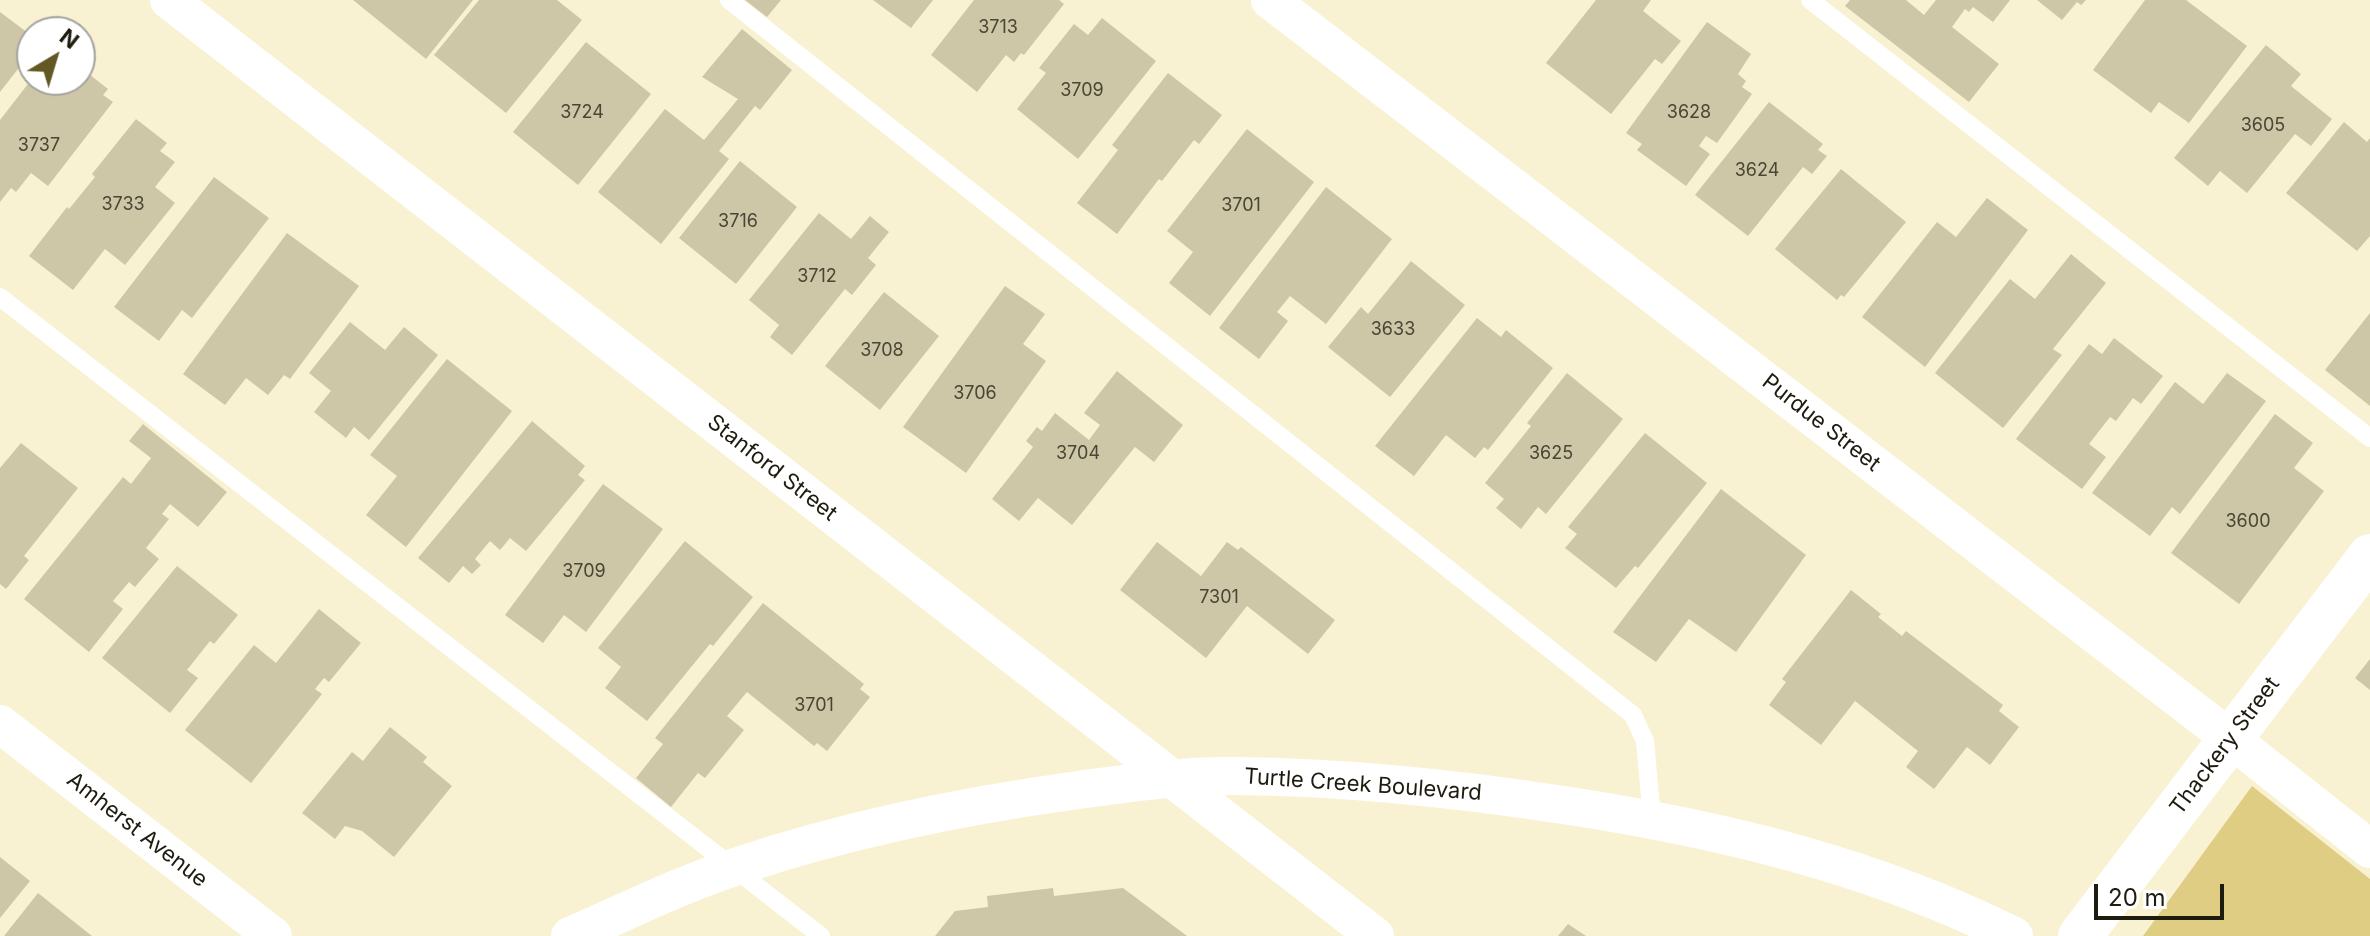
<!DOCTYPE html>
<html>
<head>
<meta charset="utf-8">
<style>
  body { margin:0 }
  #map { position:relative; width:2370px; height:936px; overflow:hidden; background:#f9f2d2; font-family:Inter,sans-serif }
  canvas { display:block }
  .north { position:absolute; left:16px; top:16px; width:80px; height:80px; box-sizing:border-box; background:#fff; border:2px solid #a5a49f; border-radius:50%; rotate:38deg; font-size:22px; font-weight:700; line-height:32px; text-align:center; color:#1e1b0f }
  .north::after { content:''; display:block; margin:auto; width:28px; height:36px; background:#635724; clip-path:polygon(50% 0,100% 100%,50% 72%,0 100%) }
  .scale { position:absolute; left:2094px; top:884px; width:130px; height:36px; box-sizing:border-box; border:4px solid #1e1b0f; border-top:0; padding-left:10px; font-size:24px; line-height:28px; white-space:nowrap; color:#1e1b0f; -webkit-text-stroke:6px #fff; paint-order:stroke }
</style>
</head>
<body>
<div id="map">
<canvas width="2370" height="936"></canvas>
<div class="north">N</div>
<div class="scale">20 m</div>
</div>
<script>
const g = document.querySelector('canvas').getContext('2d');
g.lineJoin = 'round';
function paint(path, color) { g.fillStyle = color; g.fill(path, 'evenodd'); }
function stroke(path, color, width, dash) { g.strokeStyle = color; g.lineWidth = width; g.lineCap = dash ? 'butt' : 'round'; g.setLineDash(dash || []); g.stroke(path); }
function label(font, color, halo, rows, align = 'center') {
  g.font = font + ' Inter,sans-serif'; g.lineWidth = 6; g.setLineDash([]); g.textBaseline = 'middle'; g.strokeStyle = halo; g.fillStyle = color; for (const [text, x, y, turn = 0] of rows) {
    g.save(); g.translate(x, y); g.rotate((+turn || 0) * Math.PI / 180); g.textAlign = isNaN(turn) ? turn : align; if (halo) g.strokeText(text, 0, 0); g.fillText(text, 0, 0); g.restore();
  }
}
paint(new Path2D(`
  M 2252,786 L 2370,879 L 2370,936 L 2143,936 Z`), '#dfcd83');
paint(new Path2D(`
  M 353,0 L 473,0 L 426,59 Z
  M 479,0 L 557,0 L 582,20 L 506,113 L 434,55 Z
  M 745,0 L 781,0 L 767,17 Z
  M 873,0 L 933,0 L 911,28 Z
  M 974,0 L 1059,0 L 1064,4 L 1024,55 L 1021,53 L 1014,62 L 1006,55 L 977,92 L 931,55 Z
  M 1596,0 L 1651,0 L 1643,11 L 1681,41 L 1662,64 L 1655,59 L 1611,114 L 1546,63 Z
  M 1850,0 L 1906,0 L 1924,15 L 1936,0 L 2010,0 L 1993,22 L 1973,7 L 1969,12 L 1965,9 L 1952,27 L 1999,64 L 1969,102 L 1845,6 Z
  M 2037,0 L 2086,0 L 2081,5 L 2077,2 L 2062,20 Z
  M 2145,0 L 2186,0 L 2247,46 L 2189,123 L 2159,102 L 2151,113 L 2093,70 Z
  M 0,12 L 32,36 L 32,51 L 0,92 Z
  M 1102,18 L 1156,61 L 1078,159 L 1017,109 L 1046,73 L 1039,68 L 1074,24 L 1088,35 Z
  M 1707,22 L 1751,54 L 1738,74 L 1746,81 L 1742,87 L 1752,94 L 1717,143 L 1706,136 L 1699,146 L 1710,154 L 1686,186 L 1637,150 L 1642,144 L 1626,133 Z
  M 742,29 L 792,70 L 760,110 L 755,106 L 719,151 L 729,159 L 661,244 L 598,192 L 665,109 L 704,140 L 738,99 L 702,77 Z
  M 586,42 L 651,94 L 578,185 L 513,132 Z
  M 2266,45 L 2301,74 L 2291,86 L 2332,119 L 2311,146 L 2295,134 L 2247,193 L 2220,171 L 2208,186 L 2174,158 Z
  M 80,67 L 108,89 L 103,95 L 113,102 L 48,186 L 31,173 L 16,192 L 11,188 L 0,202 L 0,120 L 31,80 L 80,80 Z
  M 1168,73 L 1222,115 L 1199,144 L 1194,140 L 1162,181 L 1159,179 L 1117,234 L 1077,203 L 1118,150 L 1112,145 Z
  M 1769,102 L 1823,144 L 1818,150 L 1827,156 L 1812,174 L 1803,167 L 1748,236 L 1695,195 Z
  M 136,119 L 167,143 L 160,151 L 175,162 L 155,187 L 175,203 L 125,265 L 105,249 L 73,290 L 29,256 L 67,207 L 69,209 L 95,177 L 92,174 Z
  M 2344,122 L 2367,142 L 2370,138 L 2370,236 L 2357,251 L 2286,193 Z
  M 1247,129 L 1314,182 L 1210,316 L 1169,283 L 1193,252 L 1167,231 Z
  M 740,161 L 797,207 L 736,284 L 679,238 Z
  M 1841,169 L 1906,222 L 1844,297 L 1841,295 L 1837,300 L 1775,249 Z
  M 214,177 L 269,218 L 192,318 L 182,310 L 159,341 L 114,307 Z
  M 1326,187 L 1392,239 L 1326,324 L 1290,296 L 1277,312 L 1288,321 L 1259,359 L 1219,328 Z
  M 1987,198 L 2028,230 L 1925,367 L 1862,317 L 1937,222 L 1956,237 Z
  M 819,213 L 851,239 L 870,216 L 889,232 L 868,258 L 876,265 L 852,295 L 845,289 L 792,355 L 770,337 L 779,325 L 749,300 Z
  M 287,233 L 359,286 L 290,379 L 284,375 L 268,395 L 246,378 L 225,405 L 183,374 Z
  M 2071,254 L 2106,283 L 2053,349 L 2062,355 L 2003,428 L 1935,373 L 2010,279 L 2035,299 Z
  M 1411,261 L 1465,305 L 1390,397 L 1328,347 L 1361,307 L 1368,314 Z
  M 1005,286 L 1045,314 L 1023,344 L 1046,361 L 966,473 L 903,427 Z
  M 884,292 L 939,336 L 880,410 L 825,366 Z
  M 2370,313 L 2370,406 L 2325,370 Z
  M 1477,318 L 1501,337 L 1506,330 L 1553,368 L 1488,450 L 1484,447 L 1475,458 L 1446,435 L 1414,476 L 1375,446 Z
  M 350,322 L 385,350 L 404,327 L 438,355 L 369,440 L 354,427 L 346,438 L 314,412 L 331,391 L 309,373 Z
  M 2114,338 L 2163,376 L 2141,404 L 2133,398 L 2116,421 L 2110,417 L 2089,444 L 2106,457 L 2082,489 L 2016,439 L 2089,344 L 2102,354 Z
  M 447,359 L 512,411 L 406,547 L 366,515 L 397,476 L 370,455 Z
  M 1117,371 L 1183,425 L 1154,462 L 1135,447 L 1072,525 L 1038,498 L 1019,521 L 992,499 L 1033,447 L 1026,441 L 1037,427 L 1042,431 L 1055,413 L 1089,440 L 1100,425 L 1084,413 Z
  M 1567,373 L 1623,419 L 1546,514 L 1538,507 L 1521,529 L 1496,508 L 1504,499 L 1485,483 L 1531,426 L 1527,423 Z
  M 2227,373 L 2266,401 L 2180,514 L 2172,507 L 2150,536 L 2092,493 L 2175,382 L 2203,404 Z
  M 2275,414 L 2313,443 L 2294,468 L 2324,491 L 2239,604 L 2171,553 Z
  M 532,421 L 585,466 L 578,475 L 585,480 L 526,551 L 510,538 L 500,550 L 490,541 L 475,559 L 481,565 L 472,574 L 463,566 L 449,583 L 418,558 Z
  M 143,424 L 227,492 L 198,527 L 170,504 L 162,514 L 169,519 L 146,548 L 159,559 L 135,587 L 129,582 L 113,601 L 123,609 L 89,652 L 24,599 L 123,477 L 131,484 L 151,458 L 129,441 Z
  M 1645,433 L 1707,483 L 1638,568 L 1635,566 L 1616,588 L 1565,548 L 1577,534 L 1568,527 Z
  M 21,443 L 78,488 L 24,556 L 29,560 L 6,589 L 0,584 L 0,468 Z
  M 603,484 L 663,529 L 586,632 L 564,615 L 543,643 L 505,615 Z
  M 1721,489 L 1806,555 L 1736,652 L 1689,619 L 1656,662 L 1613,632 Z
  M 685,541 L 753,597 L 713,646 L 710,644 L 647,721 L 605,688 L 621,667 L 598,648 Z
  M 1157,542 L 1201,576 L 1227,542 L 1238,550 L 1241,547 L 1335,620 L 1308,654 L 1247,606 L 1206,658 L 1120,590 Z
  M 177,566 L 238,615 L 214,644 L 210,641 L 187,670 L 198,678 L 170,713 L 102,658 Z
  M 1851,590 L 1881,614 L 1878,617 L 1902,636 L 1906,631 L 2003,705 L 1999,711 L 2019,727 L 1990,765 L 1967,747 L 1934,789 L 1906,767 L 1918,751 L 1855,701 L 1821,745 L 1769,705 L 1786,682 L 1782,679 Z
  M 763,603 L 864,684 L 860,689 L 870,697 L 827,751 L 817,743 L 814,746 L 747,692 L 727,716 L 744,730 L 705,778 L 698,773 L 671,807 L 636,778 L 663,744 L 655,738 Z
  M 319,609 L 361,643 L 329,682 L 324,678 L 315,689 L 322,694 L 251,783 L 185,730 L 254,645 L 276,663 Z
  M 2370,659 L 2370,690 L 2355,678 Z
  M 390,727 L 427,757 L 423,762 L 452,786 L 394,857 L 362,831 L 345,826 L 335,839 L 302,813 L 352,752 L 363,761 Z
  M 0,857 L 30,881 L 0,918 Z
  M 1053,888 L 1054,896 L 1123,888 L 1187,936 L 935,936 L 955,911 L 988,907 L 987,896 Z
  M 38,893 L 73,921 L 92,936 L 4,936 Z
  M 1568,924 L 1586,936 L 1558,936 Z`), '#cdc6a7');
stroke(new Path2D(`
  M 729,0 L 1633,715 L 1645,741 L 1652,819
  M 1810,0 L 2370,438
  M 0,297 L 821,936`), '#fff', 18);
stroke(new Path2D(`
  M 169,0 L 1375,936
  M 1270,0 L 2231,739 L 2370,849
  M 0,724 L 273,936
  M 570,936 C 624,913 679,885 735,867 C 847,829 962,806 1078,790 C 1130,783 1183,775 1235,776 C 1347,777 1460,789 1570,806 C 1725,830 1873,866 2014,936`), '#fff', 38);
stroke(new Path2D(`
  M 2080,936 L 2370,556`), '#fff', 44);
label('18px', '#4a4635', null, [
  ["3713",998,28],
  ["3709",1082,91],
  ["3724",582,113],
  ["3628",1689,113],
  ["3605",2263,126],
  ["3737",39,146],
  ["3624",1757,171],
  ["3733",123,205],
  ["3701",1241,206],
  ["3716",738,222],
  ["3712",817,277],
  ["3633",1393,330],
  ["3708",882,351],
  ["3706",975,394],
  ["3704",1078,454],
  ["3625",1551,454],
  ["3600",2248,522],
  ["3709",584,572],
  ["7301",1219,598],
  ["3701",814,706]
]);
label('22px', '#1e1b0f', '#fff', [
  ["Purdue Street",1821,423,38],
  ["Stanford Street",772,468,38],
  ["Thackery Street",2225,746,-53],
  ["Turtle Creek Boulevard",1363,785,4],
  ["Amherst Avenue",137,830,38]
]);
</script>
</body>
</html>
